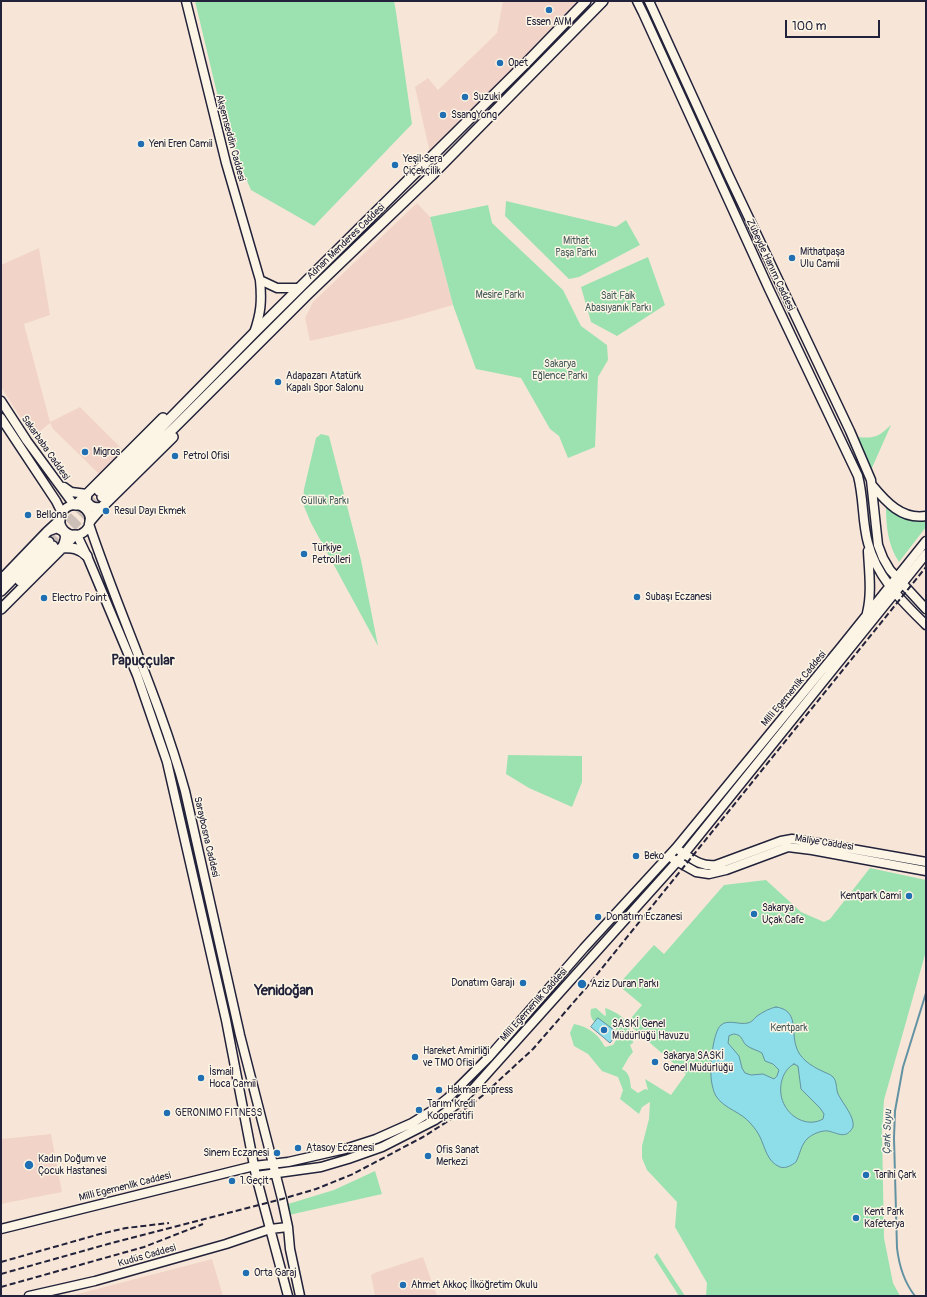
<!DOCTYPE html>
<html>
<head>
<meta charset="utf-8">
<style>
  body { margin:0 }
  #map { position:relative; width:927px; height:1297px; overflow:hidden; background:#f7e6d7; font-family:Pangolin,sans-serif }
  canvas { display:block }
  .frame { position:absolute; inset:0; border:2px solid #22223b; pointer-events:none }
  .scale { position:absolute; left:785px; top:20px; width:95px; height:18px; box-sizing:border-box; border:2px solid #22223b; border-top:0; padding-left:5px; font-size:12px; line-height:14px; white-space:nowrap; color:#22223b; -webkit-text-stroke:3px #fcf5e5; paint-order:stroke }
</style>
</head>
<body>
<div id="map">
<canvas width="927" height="1297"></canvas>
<div class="frame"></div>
<div class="scale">100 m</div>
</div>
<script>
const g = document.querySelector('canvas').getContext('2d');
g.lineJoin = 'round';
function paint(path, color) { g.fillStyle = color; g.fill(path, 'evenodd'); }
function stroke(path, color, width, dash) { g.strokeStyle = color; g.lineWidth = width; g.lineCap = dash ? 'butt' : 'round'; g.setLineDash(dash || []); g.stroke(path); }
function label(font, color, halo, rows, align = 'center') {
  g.font = font + ' Pangolin,sans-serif'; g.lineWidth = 3; g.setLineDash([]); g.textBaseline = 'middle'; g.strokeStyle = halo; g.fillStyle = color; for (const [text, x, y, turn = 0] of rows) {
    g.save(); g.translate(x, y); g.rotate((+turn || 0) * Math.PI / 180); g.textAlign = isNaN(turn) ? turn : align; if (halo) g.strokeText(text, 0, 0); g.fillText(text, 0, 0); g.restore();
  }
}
paint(new Path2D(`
  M 503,1 L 586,1 L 430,153 L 415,87 L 428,78 L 438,90 L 497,33 Z
  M 417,203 L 430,217 L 453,305 L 401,320 L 310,341 L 305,318 L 313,302 Z
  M 39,248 L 50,315 L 24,324 L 50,422 L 80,407 L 124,451 L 99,474 L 53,429 L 50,423 L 33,437 L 1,387 L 1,265 Z
  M 51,1134 L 62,1192 L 1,1204 L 1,1139 Z
  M 423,1257 L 437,1296 L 375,1296 L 371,1275 L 377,1272 Z
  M 212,1259 L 223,1296 L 70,1296 Z`), '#f1d4c7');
paint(new Path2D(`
  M 195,1 L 394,1 L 396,12 L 412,124 L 314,226 L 251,190 L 227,135 Z
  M 506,201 L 616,227 L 626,220 L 640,245 L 579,277 L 569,279 L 505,216 Z
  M 488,205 L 492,223 L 563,290 L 581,326 L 607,345 L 608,360 L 598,377 L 595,447 L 568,458 L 559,436 L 550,429 L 521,378 L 476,369 L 453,305 L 430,217 Z
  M 648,257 L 665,305 L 617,336 L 591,322 L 581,287 Z
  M 891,425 L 871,470 L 858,437 C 875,439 879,436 891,425 Z
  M 321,434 L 329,436 L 361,560 L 378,646 L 311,523 L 303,504 L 304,489 L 316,438 Z
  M 886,507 C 897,518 911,521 926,521 L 926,527 L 899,562 C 888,546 886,526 886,507 Z
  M 508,755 L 582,756 L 582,782 L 572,807 L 529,788 L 506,774 Z
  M 870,868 L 926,880 L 926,951 L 884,1100 L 882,1132 L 884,1238 L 893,1283 L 900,1296 L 706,1296 L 707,1283 L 675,1227 L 677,1202 L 647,1170 L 642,1158 L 642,1146 L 649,1119 L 650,1102 L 642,1107 L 639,1114 L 620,1099 L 623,1090 L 618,1077 L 602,1071 L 588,1054 L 574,1046 L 570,1033 L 574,1024 C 589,1027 598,1034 605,1047 L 613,1045 L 618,1037 L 615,1025 L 612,1028 C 600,1027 588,1022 591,1009 L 596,1008 L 605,1016 L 606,1015 L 605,1008 C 611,1010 619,1014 623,1018 C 627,1022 633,1037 633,1043 L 630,1045 L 633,1052 L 629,1057 L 622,1069 C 630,1073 630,1080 631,1088 L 638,1093 L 645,1089 L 648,1090 L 645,1079 L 671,1095 L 686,1074 L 627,1023 L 642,1005 L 618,985 L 654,945 L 664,954 L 724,885 L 766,880 L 801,912 L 824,922 L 830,919 Z
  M 375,1171 L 382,1194 L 289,1215 L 288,1204 L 334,1190 Z
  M 657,1253 L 685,1296 L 679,1296 L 654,1257 Z`), '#9ce2b0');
const water = new Path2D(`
  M 776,1007 C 799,1010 791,1031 796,1046 C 799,1058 811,1066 822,1071 C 826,1073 830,1074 833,1077 C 837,1081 836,1089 838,1094 C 843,1104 855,1117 853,1127 C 846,1140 838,1133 828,1131 C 822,1130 812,1134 807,1139 C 801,1145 800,1154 796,1162 C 792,1165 786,1169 780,1167 C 767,1162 765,1147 760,1137 C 758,1133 755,1128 751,1124 C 742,1112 724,1109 716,1096 C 713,1091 711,1081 711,1075 C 710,1065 713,1032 721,1025 C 728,1019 739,1025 748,1023 C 752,1022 754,1019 757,1016 C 763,1012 770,1008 776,1007 ZM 734,1034 C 743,1035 741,1040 746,1045 C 751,1049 757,1050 762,1053 L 765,1061 L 773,1064 L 779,1070 L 777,1076 L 774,1079 L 763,1074 L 751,1075 L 745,1073 L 742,1068 L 739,1056 L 728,1043 L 729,1036 ZM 794,1064 L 798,1066 L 801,1089 L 820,1108 L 824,1114 L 823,1119 C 809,1127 792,1119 785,1106 C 777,1093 780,1071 794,1064 Z
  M 598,1018 L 618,1033 L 610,1043 L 591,1027 Z`);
paint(water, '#8edee9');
stroke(water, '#6393a3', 1);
stroke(new Path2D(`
  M 915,1296 C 904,1282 899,1265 897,1248 L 894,1138 L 895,1111 L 903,1067 L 926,993`), '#6393a3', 2);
stroke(new Path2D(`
  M 49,542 L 99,491
  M 53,546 L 102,497`), '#ccbfb8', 9, [9, 4.5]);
const secondary = new Path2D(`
  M 186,1 L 226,163 L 260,280 C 262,301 261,313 254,333
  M 637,1 L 643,13 L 769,289 L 858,476 C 864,499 862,522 868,543 C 877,578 902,601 926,625
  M 649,1 L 729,176 L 850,431 L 871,480 L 878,545 L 883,558 L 890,570 L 926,609
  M 260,280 L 277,288 L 299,288
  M 1,401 L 27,441 L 74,505
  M 1,418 L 56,501 L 62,513
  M 872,485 C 886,502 902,520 926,516
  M 64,487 L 71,492 L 87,494
  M60 520a15 15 0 1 1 30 0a15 15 0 1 1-30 0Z
  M 89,524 C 119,614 160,700 185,791 L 240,1035 L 282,1199 L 288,1227 L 290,1249 L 300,1296
  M 77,535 L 87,556 L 137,675 L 167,762 L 226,1020 L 256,1176 L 288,1296
  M 867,613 C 872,593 869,572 868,551
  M 680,851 C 692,859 701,867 716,865 L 781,841 L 792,839 L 829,845 L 926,862
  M 673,859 L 696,872 L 709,874 L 726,870 L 788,847 L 812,850 L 926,871
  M 256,1176 L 321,1167 L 348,1159 L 382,1147 L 435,1120 L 457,1104 L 474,1088 L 684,854 L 926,554
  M 1,1229 L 254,1166 L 288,1162 L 345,1149 L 376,1139 L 412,1123 L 430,1112 L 448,1098 L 488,1058 L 584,948 L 676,848 L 841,647 L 926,541
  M 29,1296 L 95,1281 L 226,1244 L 270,1229 L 288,1227`);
const primary = new Path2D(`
  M 99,491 L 254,333 L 528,61 L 586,1
  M 87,494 L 86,500 C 89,507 95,509 102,507
  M 102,497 L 175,427 L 308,294 L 430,177 L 603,1
  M 76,505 L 163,418
  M 90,521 L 102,507 L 173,437
  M 48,531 L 56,528 C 67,531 67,537 63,546
  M 61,548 C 72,547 79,548 87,556
  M 1,580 L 47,532 L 60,520
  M 20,581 L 53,546
  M 1,591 L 49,542
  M 1,609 L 75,535`);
stroke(secondary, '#22223b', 11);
stroke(primary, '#22223b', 12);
stroke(secondary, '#fcf5e5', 8);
stroke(primary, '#fcf5e5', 9);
stroke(new Path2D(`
  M 1,1262 L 100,1234 L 126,1228 L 169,1223
  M 1,1274 L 108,1244 L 282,1199 L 316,1189 L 353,1174 L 423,1137 L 453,1118 L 482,1096 L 533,1049 L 586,988 L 926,567
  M 1,1287 L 144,1247 L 203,1224`), '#22223b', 2, [6, 3]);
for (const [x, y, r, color] of [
  [549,10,4,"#1f6fb2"],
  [500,63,4,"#1f6fb2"],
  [465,97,4,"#1f6fb2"],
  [443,115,4,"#1f6fb2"],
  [141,144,4,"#1f6fb2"],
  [395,165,4,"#1f6fb2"],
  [792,258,4,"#1f6fb2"],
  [278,382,4,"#1f6fb2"],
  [85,452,4,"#1f6fb2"],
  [175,456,4,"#1f6fb2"],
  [106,511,4,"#1f6fb2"],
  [28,515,4,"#1f6fb2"],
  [304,554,4,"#1f6fb2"],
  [637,597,4,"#1f6fb2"],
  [44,598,4,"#1f6fb2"],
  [636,856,4,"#1f6fb2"],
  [909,896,4,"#1f6fb2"],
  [754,914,4,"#1f6fb2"],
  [598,917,4,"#1f6fb2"],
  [523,983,4,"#1f6fb2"],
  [582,984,5,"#1f6fb2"],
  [604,1030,4,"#1f6fb2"],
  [415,1057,4,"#1f6fb2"],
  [655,1062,4,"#1f6fb2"],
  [201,1078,4,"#1f6fb2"],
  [439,1090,4,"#1f6fb2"],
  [419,1110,4,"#1f6fb2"],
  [167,1113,4,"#1f6fb2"],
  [298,1148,4,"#1f6fb2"],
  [277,1153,4,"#1f6fb2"],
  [428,1156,4,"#1f6fb2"],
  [29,1165,5,"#1f6fb2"],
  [866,1175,4,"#1f6fb2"],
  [232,1181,4,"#1f6fb2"],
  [856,1218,4,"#1f6fb2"],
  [246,1273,4,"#1f6fb2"],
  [403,1285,4,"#1f6fb2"]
]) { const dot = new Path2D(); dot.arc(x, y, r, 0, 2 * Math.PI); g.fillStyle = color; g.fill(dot); stroke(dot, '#fcf5e5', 1.5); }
label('10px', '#22223b', '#fcf5e5', [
  ["Essen AVM",549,22,"center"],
  ["Opet",508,63],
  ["Suzuki",473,97],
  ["SsangYong",451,115],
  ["Yeni Eren Camii",149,144],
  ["Yeşil Sera",403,159],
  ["Çiçekçilik",403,171],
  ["Mithatpaşa",800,252],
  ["Ulu Camii",800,264],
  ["Adapazarı Atatürk",286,376],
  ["Kapalı Spor Salonu",286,388],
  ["Migros",93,452],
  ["Petrol Ofisi",183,456],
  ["Resul Dayı Ekmek",114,511],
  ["Bellona",36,515],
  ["Türkiye",312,548],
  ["Petrolleri",312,560],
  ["Subaşı Eczanesi",645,597],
  ["Electro Point",52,598],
  ["Beko",644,856],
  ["Kentpark Cami",901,896,"right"],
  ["Sakarya",762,908],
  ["Uçak Cafe",762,920],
  ["Donatım Eczanesi",606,917],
  ["Donatım Garajı",515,983,"right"],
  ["Aziz Duran Parkı",591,984],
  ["SASKİ Genel",612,1024],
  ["Müdürlüğü Havuzu",612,1036],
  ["Hareket Amirliği",423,1051],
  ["ve TMO Ofisi",423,1063],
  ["Sakarya SASKİ",663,1056],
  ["Genel Müdürlüğü",663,1068],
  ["İsmail",209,1072],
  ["Hoca Camii",209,1084],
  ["Hakmar Express",447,1090],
  ["Tarım Kredi",427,1104],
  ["Kooperatifi",427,1116],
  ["GERONIMO FITNESS",175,1113],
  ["Atasoy Eczanesi",306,1148],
  ["Ofis Sanat",436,1150],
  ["Merkezi",436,1162],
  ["Sinem Eczanesi",269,1153,"right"],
  ["Kadın Doğum ve",38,1159],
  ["Çocuk Hastanesi",38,1171],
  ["Tarihi Çark",874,1175],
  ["1.Geçit",240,1181],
  ["Kent Park",864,1212],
  ["Kafeterya",864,1224],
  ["Orta Garaj",254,1273],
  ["Ahmet Akkoç İlköğretim Okulu",411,1285]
], 'left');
label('10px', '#22223b', '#fcf5e5', [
  ["Akşemseddin Caddesi",230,138,75],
  ["Adnan Menderes Caddesi",346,242,-44],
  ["Zübeyde Hanım Caddesi",770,265,65],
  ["Sakarbaba Caddesi",45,448,55],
  ["Milli Egemenlik Caddesi",794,689,-50],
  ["Saraybosna Caddesi",206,837,77],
  ["Maliye Caddesi",824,843,9],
  ["Milli Egemenlik Caddesi",534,1005,-48],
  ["Milli Egemenlik Caddesi",125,1187,-14],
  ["Kudüs Caddesi",147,1256,-16]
]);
label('10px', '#475c5e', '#fcf5e5', [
  ["Mithat",576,241],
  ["Paşa Parkı",576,253],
  ["Mesire Parkı",500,295],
  ["Sait Faik",618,296],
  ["Abasıyanık Parkı",618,308],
  ["Sakarya",560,364],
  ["Eğlence Parkı",560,376],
  ["Güllük Parkı",325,501],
  ["Kentpark",789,1028]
]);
label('italic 11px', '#425a6f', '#fcf5e5', [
  ["Çark Suyu",888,1132,-88]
]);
label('bold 14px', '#22223b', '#fcf5e5', [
  ["Papuççular",143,661],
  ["Yenidoğan",284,991]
]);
</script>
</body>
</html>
